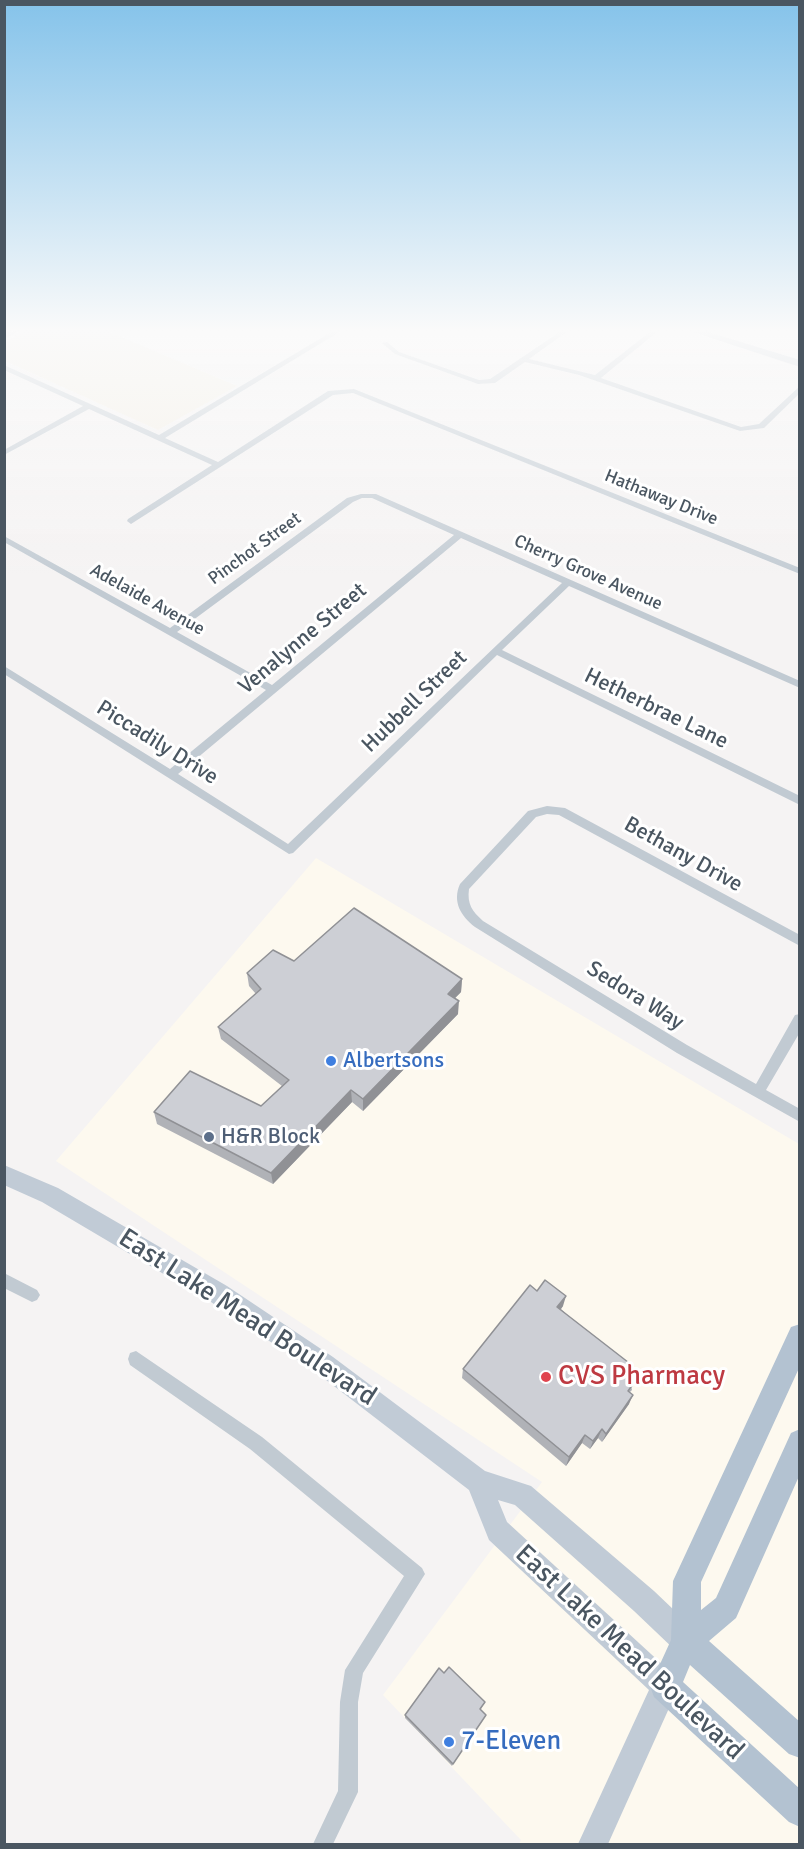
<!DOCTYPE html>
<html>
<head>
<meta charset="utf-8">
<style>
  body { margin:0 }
  #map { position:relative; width:804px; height:1849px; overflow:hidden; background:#f5f3f3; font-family:Signika,sans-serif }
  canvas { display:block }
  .frame { position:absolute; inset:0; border:6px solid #4a5661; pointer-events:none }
</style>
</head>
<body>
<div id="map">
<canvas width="804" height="1849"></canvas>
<div class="frame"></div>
</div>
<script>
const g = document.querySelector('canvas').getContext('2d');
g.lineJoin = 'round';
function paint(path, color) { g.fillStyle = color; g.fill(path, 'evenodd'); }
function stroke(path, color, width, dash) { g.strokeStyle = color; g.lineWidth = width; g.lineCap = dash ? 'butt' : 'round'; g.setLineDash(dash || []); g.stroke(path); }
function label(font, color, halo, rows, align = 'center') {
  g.font = font + ' Signika,sans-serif'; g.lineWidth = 6; g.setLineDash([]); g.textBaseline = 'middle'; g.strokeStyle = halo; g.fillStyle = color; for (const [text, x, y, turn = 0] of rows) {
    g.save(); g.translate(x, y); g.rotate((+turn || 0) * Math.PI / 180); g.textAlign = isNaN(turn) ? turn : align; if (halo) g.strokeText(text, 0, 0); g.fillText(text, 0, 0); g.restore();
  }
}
paint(new Path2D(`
  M 316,858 L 799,1144 L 799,1844 L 519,1844 L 521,1840 L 383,1695 L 542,1482 L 56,1161 Z`), '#fdf9ef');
paint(new Path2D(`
  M 24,331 L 107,331 L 237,386 L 158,430 L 5,361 L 5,342 Z`), '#f5f0e5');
paint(new Path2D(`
  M 333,331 L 341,331 L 165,438 L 218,462 L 328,391 L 354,389 L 800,568 L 800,574 L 353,393 L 333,395 L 131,524 L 127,521 L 128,519 L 212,465 L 89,409 L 4,455 L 4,450 L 83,406 L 4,370 L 4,365 L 159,435 Z
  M 561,331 L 568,331 L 529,359 L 595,375 L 651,331 L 658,331 L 601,378 L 741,427 L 759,424 L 800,386 L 800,393 L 764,428 L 740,431 L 579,375 L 525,362 L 495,383 L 478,384 L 395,354 L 382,343 L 387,342 L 399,352 L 479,380 L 490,379 Z
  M 361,494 L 376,494 L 800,681 L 800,688 L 569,586 L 502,650 L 800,796 L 800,805 L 497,655 L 293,853 L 289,854 L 4,674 L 4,666 L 170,769 L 266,690 L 4,542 L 4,536 L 170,628 L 347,498 ZM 362,498 L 372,498 L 454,535 L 272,685 L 177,632 L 353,502 ZM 461,538 L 562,583 L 288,844 L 178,774 Z
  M 547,806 L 565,808 L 800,935 L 800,946 L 559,815 L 547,814 L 536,817 L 469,889 C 467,904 472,911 483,921 L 687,1045 L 756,1084 L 795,1015 L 800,1014 L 800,1032 L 766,1090 L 800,1109 L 800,1122 L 677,1053 L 475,927 C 461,916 452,902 460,884 L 528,811 Z
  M 4,1273 L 37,1290 L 40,1295 L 37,1300 L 32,1302 L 4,1288 Z
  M 136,1351 L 262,1437 L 422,1568 L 425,1574 L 363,1673 L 358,1702 L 358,1792 L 333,1844 L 313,1844 L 338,1791 L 340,1702 L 345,1670 L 404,1576 L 250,1449 L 130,1365 L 128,1359 L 130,1353 Z`), '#c1cad2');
paint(new Path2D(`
  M 20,331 L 4,339 L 4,332 Z
  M 690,331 L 705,331 L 800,360 L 800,367 Z
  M 4,1165 L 58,1188 L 227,1286 L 333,1357 L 485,1471 L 531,1486 L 654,1591 L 696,1631 L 700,1641 L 696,1651 L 686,1655 L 676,1651 L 634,1611 L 515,1505 L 498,1500 L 507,1522 L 675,1676 L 679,1686 L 608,1844 L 578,1844 L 649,1690 L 489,1540 L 469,1490 L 317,1373 L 211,1302 L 42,1202 L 4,1185 Z`), '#c1cbd6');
paint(new Path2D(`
  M 800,1324 L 800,1366 L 701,1582 L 701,1610 L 716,1598 L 791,1433 L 800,1429 L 800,1474 L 736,1618 L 709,1641 L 800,1722 L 800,1758 L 789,1754 L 690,1665 L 683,1682 L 800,1789 L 800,1827 L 789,1822 L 654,1697 L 650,1686 L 671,1640 L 673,1581 L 791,1327 Z`), '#b3c2d1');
paint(new Path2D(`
  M 294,961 L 462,979 L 461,992 L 455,998 L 458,1014 L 363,1111 L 352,1102 L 273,1184 L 157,1124 L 154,1112 L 261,1106 L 282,1086 L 221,1039 L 218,1027 L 256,994 L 249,986 L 247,973 Z
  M 537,1291 L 563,1306 L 561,1309 L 629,1375 L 632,1390 L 630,1392 L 629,1404 L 602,1442 L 598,1438 L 590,1449 L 582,1443 L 566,1466 L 462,1378 L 463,1369 Z
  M 483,1705 L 452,1766 L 405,1718 L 405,1715 Z`), '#b0b2b7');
paint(new Path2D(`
  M 462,979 L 461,992 L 447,1006 L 448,994 Z
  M 459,1001 L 458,1014 L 363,1111 L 363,1099 Z
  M 351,1090 L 352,1102 L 273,1184 L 271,1173 Z
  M 566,1296 L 563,1306 L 555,1317 L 557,1307 Z
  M 633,1395 L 629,1404 L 602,1442 L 606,1434 Z
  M 602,1429 L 598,1438 L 590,1449 L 593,1441 Z
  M 585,1435 L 582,1443 L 566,1466 L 569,1457 Z`), '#909195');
const building = new Path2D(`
  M 354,908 L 462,979 L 448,994 L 459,1001 L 363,1099 L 351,1090 L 271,1173 L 154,1112 L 190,1071 L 261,1106 L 289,1080 L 218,1027 L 261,989 L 247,973 L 273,950 L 294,961 Z
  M 545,1280 L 566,1296 L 557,1307 L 633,1366 L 627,1374 L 636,1380 L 628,1391 L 633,1395 L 606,1434 L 602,1429 L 593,1441 L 585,1435 L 569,1457 L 463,1369 L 530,1285 L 537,1291 Z
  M 449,1667 L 485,1702 L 480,1709 L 486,1715 L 453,1764 L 405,1715 L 439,1668 L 444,1673 Z`);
paint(building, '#cdcfd5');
stroke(building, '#909195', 1.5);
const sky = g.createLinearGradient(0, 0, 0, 590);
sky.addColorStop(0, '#85c3ea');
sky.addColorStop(0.56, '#fafafa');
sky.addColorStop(1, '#fafafa00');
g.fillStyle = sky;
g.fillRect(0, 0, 804, 590);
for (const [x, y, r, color] of [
  [331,1061,6,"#3f7fe0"],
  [209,1137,6,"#5c6f8a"],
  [546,1377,6,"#e0444e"],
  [449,1742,6,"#3f7fe0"]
]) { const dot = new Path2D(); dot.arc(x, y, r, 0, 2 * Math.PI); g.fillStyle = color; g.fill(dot); stroke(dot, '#fff', 2); }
label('18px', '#4a5661', '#fff', [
  ["Hathaway Drive",661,498,22],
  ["Pinchot Street",255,549,-36],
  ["Cherry Grove Avenue",588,573,24],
  ["Adelaide Avenue",147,600,29]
]);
label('22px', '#4a5661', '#fff', [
  ["Venalynne Street",303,639,-40],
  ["Hubbell Street",415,702,-44],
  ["Hetherbrae Lane",656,709,26],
  ["Piccadily Drive",157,743,32],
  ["Bethany Drive",683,855,29],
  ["Sedora Way",635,996,32]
]);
label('22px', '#366cbe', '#fff', [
  ["Albertsons",343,1061]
], 'left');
label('22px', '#4e5e75', '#fff', [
  ["H&R Block",221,1137]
], 'left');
label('27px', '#4a5661', '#fff', [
  ["East Lake Mead Boulevard",247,1318,33],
  ["East Lake Mead Boulevard",629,1653,43]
]);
label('27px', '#be3a42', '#fff', [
  ["CVS Pharmacy",558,1377]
], 'left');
label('27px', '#366cbe', '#fff', [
  ["7-Eleven",461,1742]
], 'left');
</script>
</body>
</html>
